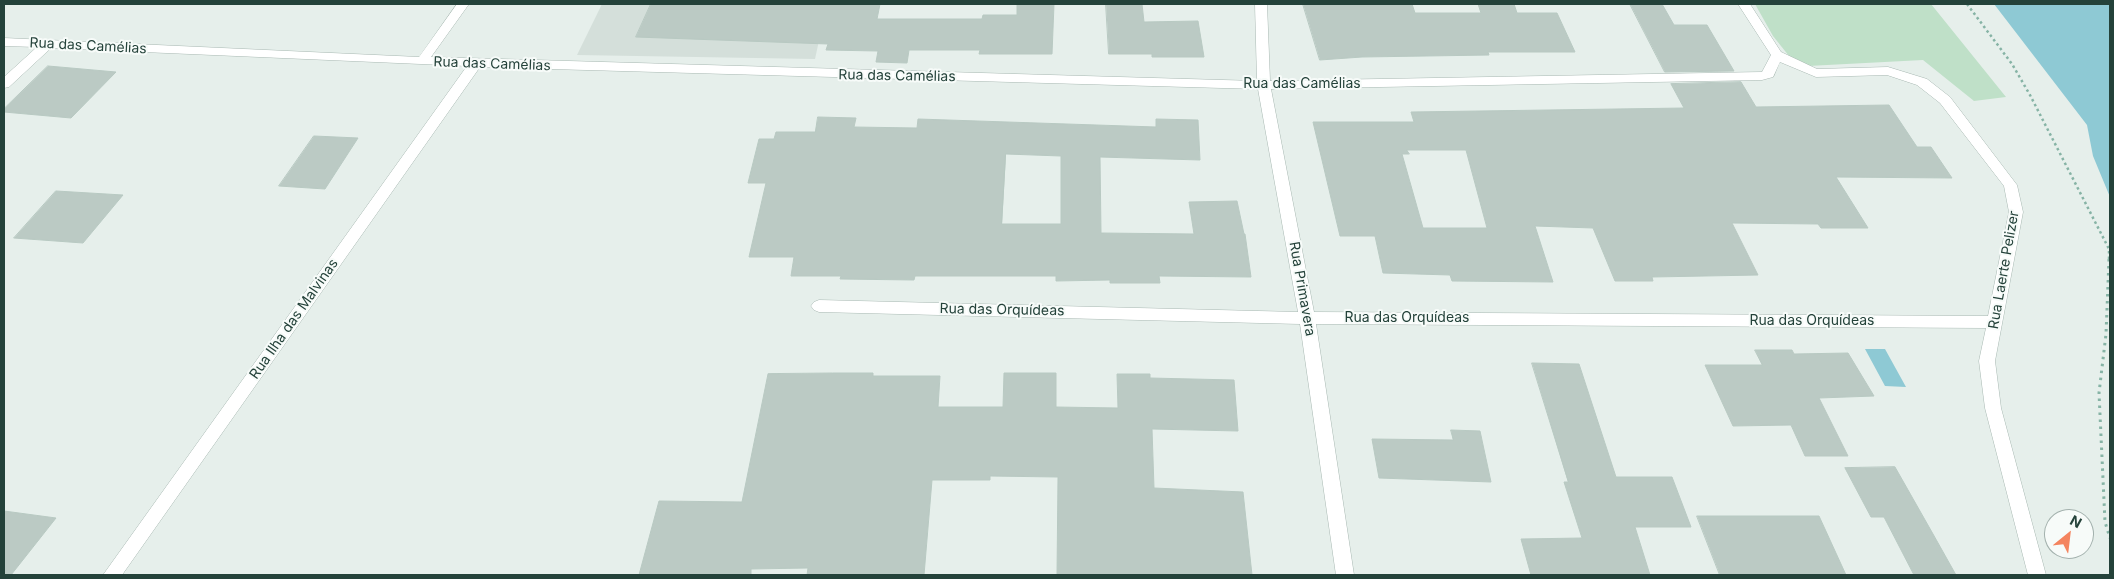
<!DOCTYPE html>
<html>
<head>
<meta charset="utf-8">
<style>
  body { margin:0 }
  #map { position:relative; width:2114px; height:579px; overflow:hidden; background:#e6efeb; font-family:Inter,sans-serif }
  canvas { display:block }
  .frame { position:absolute; inset:0; border:5px solid #24423a; pointer-events:none }
  .north { position:absolute; left:2044px; top:509px; width:50px; height:50px; box-sizing:border-box; background:#f7fbf9; border:1px solid #a3b1ad; border-radius:50%; rotate:29deg; font-size:14px; font-weight:700; line-height:20px; text-align:center; color:#24423a }
  .north::after { content:''; display:block; margin:auto; width:18px; height:22px; background:#f4845f; clip-path:polygon(50% 0,100% 100%,50% 72%,0 100%) }
</style>
</head>
<body>
<div id="map">
<canvas width="2114" height="579"></canvas>
<div class="frame"></div>
<div class="north">N</div>
</div>
<script>
const g = document.querySelector('canvas').getContext('2d');
g.lineJoin = 'round';
function paint(path, color) { g.fillStyle = color; g.fill(path, 'evenodd'); }
function stroke(path, color, width, dash) { g.strokeStyle = color; g.lineWidth = width; g.lineCap = dash ? 'butt' : 'round'; g.setLineDash(dash || []); g.stroke(path); }
function label(font, color, halo, rows, align = 'center') {
  g.font = font + ' Inter,sans-serif'; g.lineWidth = 4; g.setLineDash([]); g.textBaseline = 'middle'; g.strokeStyle = halo; g.fillStyle = color; for (const [text, x, y, turn = 0] of rows) {
    g.save(); g.translate(x, y); g.rotate((+turn || 0) * Math.PI / 180); g.textAlign = isNaN(turn) ? turn : align; if (halo) g.strokeText(text, 0, 0); g.fillText(text, 0, 0); g.restore();
  }
}
paint(new Path2D(`
  M 602,4 L 827,4 L 815,59 L 577,55 Z`), '#d4dfda');
paint(new Path2D(`
  M 1755,4 L 1931,4 L 2006,97 L 1974,101 L 1923,60 L 1808,66 L 1789,56 L 1773,36 Z`), '#bfe0c8');
paint(new Path2D(`
  M 1994,4 L 2110,4 L 2110,197 L 2093,156 L 2087,125 Z
  M 1865,349 L 1885,349 L 1906,387 L 1885,386 Z`), '#8ec9d4');
const building = new Path2D(`
  M 651,4 L 880,4 L 877,19 L 982,19 L 983,15 L 1017,15 L 1017,4 L 1054,4 L 1052,54 L 979,54 L 980,50 L 909,50 L 907,63 L 876,62 L 878,51 L 826,50 L 828,44 L 636,37 Z
  M 1106,4 L 1142,4 L 1144,22 L 1198,21 L 1204,57 L 1152,57 L 1152,54 L 1109,54 Z
  M 1303,4 L 1412,4 L 1415,13 L 1481,13 L 1478,4 L 1514,4 L 1517,13 L 1557,13 L 1575,52 L 1488,52 L 1489,55 L 1362,57 L 1320,60 Z
  M 1630,4 L 1662,4 L 1674,25 L 1707,25 L 1734,71 L 1665,72 Z
  M 48,66 L 116,72 L 71,118 L 4,112 L 4,109 Z
  M 1741,82 L 1756,107 L 1889,105 L 1917,147 L 1931,147 L 1952,178 L 1836,177 L 1868,228 L 1821,228 L 1818,224 L 1732,223 L 1758,275 L 1652,277 L 1653,281 L 1615,281 L 1593,228 L 1535,226 L 1553,282 L 1452,281 L 1450,275 L 1383,273 L 1375,236 L 1340,236 L 1313,122 L 1414,122 L 1411,112 L 1684,108 L 1671,84 ZM 1407,150 L 1466,150 L 1487,228 L 1423,228 L 1402,154 L 1409,154 Z
  M 818,117 L 856,118 L 854,127 L 917,128 L 918,119 L 1156,127 L 1156,119 L 1198,120 L 1200,160 L 1100,157 L 1101,233 L 1194,234 L 1189,202 L 1237,201 L 1244,234 L 1245,234 L 1251,277 L 1159,276 L 1160,283 L 1110,283 L 1110,280 L 1056,281 L 1056,276 L 915,276 L 914,280 L 840,279 L 841,276 L 791,276 L 794,257 L 749,257 L 766,183 L 748,183 L 759,139 L 774,139 L 776,132 L 815,132 ZM 1006,154 L 1061,156 L 1061,224 L 1002,224 Z
  M 314,136 L 358,138 L 325,189 L 279,186 Z
  M 56,191 L 123,195 L 83,243 L 14,238 Z
  M 1755,350 L 1792,350 L 1794,354 L 1848,353 L 1874,396 L 1819,398 L 1848,456 L 1805,456 L 1791,425 L 1733,426 L 1705,365 L 1762,365 Z
  M 1532,363 L 1579,364 L 1616,477 L 1672,477 L 1691,527 L 1635,527 L 1650,575 L 1531,575 L 1521,539 L 1582,538 L 1564,482 L 1568,482 Z
  M 833,373 L 873,373 L 873,376 L 940,376 L 938,407 L 1003,407 L 1004,373 L 1056,373 L 1056,407 L 1118,408 L 1117,374 L 1150,374 L 1150,378 L 1234,380 L 1238,431 L 1152,429 L 1154,488 L 1243,492 L 1252,575 L 1057,575 L 1058,477 L 990,476 L 990,480 L 932,480 L 924,575 L 807,575 L 808,568 L 751,569 L 751,575 L 639,575 L 659,501 L 742,502 L 768,374 Z
  M 1451,430 L 1480,431 L 1491,482 L 1379,478 L 1372,439 L 1453,440 Z
  M 1895,467 L 1933,534 L 1956,575 L 1914,575 L 1884,517 L 1871,517 L 1845,468 Z
  M 4,511 L 56,518 L 11,575 L 4,575 Z
  M 1697,516 L 1819,516 L 1846,575 L 1720,575 Z`);
paint(building, '#bbcac4');
stroke(building, '#b8c9c2', 1);
const street = new Path2D(`
  M 457,4 L 469,4 L 431,57 L 1257,81 L 1255,4 L 1267,4 L 1270,81 L 1762,72 L 1771,55 L 1738,4 L 1750,4 L 1781,52 L 1817,69 L 1888,67 L 1927,79 L 1950,97 L 2017,185 L 2023,212 L 1995,361 L 2001,408 L 2046,575 L 2028,575 L 1985,408 L 1979,361 L 1986,328 L 1316,324 L 1354,575 L 1336,575 L 1300,324 L 819,312 L 814,310 L 811,306 L 814,302 L 819,300 L 1298,312 L 1258,89 L 480,67 L 122,575 L 103,575 L 467,66 L 51,48 L 9,87 L 4,88 L 4,77 L 37,47 L 4,46 L 4,38 L 419,57 ZM 1780,62 L 1816,77 L 1887,75 L 1917,85 L 1940,103 L 2004,186 L 2009,212 L 1988,316 L 1314,312 L 1271,89 L 1762,80 L 1773,77 Z`);
stroke(street, '#a8b8b2', 1);
stroke(new Path2D(`
  M 1967,4 L 2012,64 L 2030,95 L 2109,249 L 2109,260`), '#86b3a5', 2.5, [2.5, 3]);
stroke(new Path2D(`
  M 2109,259 L 2106,334 L 2099,393 L 2105,522 L 2110,538`), '#86b3a5', 3, [2.5, 4.5]);
paint(street, '#fff');
label('14px', '#24423a', '#f7fbf9', [
  ["Rua das Camélias",88,46,3],
  ["Rua das Camélias",492,64,2],
  ["Rua das Camélias",897,76,1],
  ["Rua das Camélias",1302,84],
  ["Rua Laerte Pelizer",2004,270,-80],
  ["Rua Primavera",1302,289,80],
  ["Rua das Orquídeas",1002,310,1],
  ["Rua das Orquídeas",1407,318],
  ["Rua Ilha das Malvinas",294,319,-55],
  ["Rua das Orquídeas",1812,321]
]);
</script>
</body>
</html>
